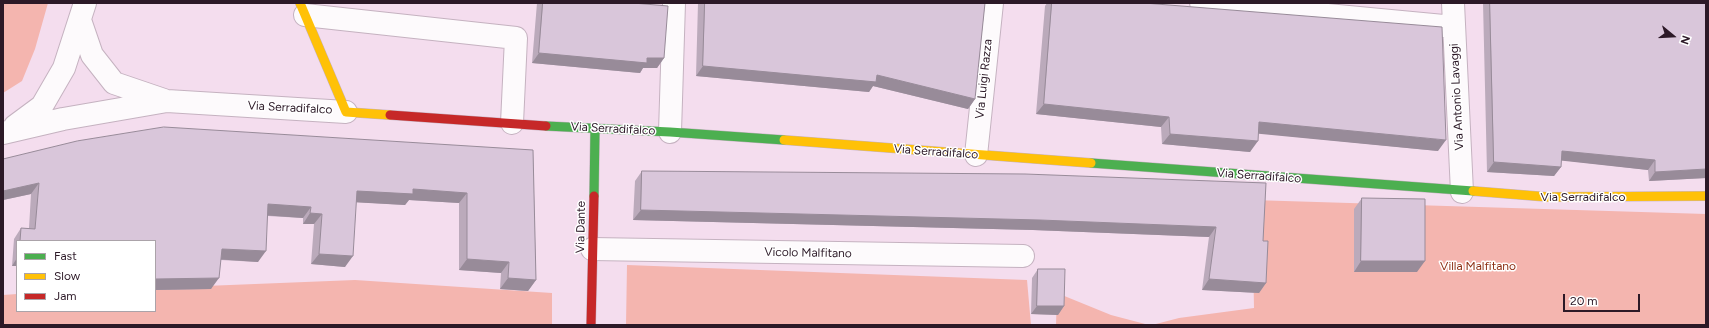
<!DOCTYPE html>
<html>
<head>
<meta charset="utf-8">
<style>
  body { margin:0 }
  #map { position:relative; width:1709px; height:328px; overflow:hidden; background:#f4ddee; font-family:Figtree,sans-serif }
  canvas { display:block }
  .frame { position:absolute; inset:0; border:4px solid #2c1927; pointer-events:none }
  .legend { position:absolute; left:16px; top:240px; width:140px; height:72px; box-sizing:border-box; background:#fff; border:1px solid #aba3a9; margin:0; padding:5px 7px; list-style:none; font-size:12px; color:#2c1927 }
  .legend li { display:flex; align-items:center; gap:8px; height:20px }
  .legend b { width:20px; border:1px solid #aba3a9 }
  .north { position:absolute; left:1653px; top:16px; width:40px; height:40px; -webkit-text-stroke:3px #fff; paint-order:stroke; rotate:108deg; font-size:11px; font-weight:700; line-height:16px; text-align:center; color:#2c1927 }
  .north::after { content:''; display:block; margin:auto; width:14px; height:18px; background:#2c1927; clip-path:polygon(50% 0,100% 100%,50% 72%,0 100%) }
  .scale { position:absolute; left:1563px; top:294px; width:77px; height:18px; box-sizing:border-box; border:2px solid #2c1927; border-top:0; padding-left:5px; font-size:12px; line-height:14px; white-space:nowrap; color:#2c1927; -webkit-text-stroke:3px #fff; paint-order:stroke }
</style>
</head>
<body>
<div id="map">
<canvas width="1709" height="328"></canvas>
<div class="frame"></div>
<ul class="legend">
<li><b style="height:5px;background:#4caf50"></b>Fast</li>
<li><b style="height:5px;background:#ffc107"></b>Slow</li>
<li><b style="height:5px;background:#c62828"></b>Jam</li>
</ul>
<div class="north">N</div>
<div class="scale">20 m</div>
</div>
<script>
const g = document.querySelector('canvas').getContext('2d');
g.lineJoin = 'round';
function paint(path, color) { g.fillStyle = color; g.fill(path, 'evenodd'); }
function stroke(path, color, width, dash) { g.strokeStyle = color; g.lineWidth = width; g.lineCap = dash ? 'butt' : 'round'; g.setLineDash(dash || []); g.stroke(path); }
function label(font, color, halo, rows, align = 'center') {
  g.font = font + ' Figtree,sans-serif'; g.lineWidth = 3; g.setLineDash([]); g.textBaseline = 'middle'; g.strokeStyle = halo; g.fillStyle = color; for (const [text, x, y, turn = 0] of rows) {
    g.save(); g.translate(x, y); g.rotate((+turn || 0) * Math.PI / 180); g.textAlign = isNaN(turn) ? turn : align; if (halo) g.strokeText(text, 0, 0); g.fillText(text, 0, 0); g.restore();
  }
}
paint(new Path2D(`
  M 3,3 L 48,3 L 35,49 L 22,81 L 3,93 Z
  M 1252,200 L 1706,214 L 1706,325 L 1152,325 L 1179,318 L 1254,308 ZM 1354,209 L 1417,272 L 1354,272 Z
  M 627,265 L 1027,280 L 1031,325 L 626,325 Z
  M 355,280 L 552,293 L 552,325 L 3,325 L 3,295 L 17,294 L 17,311 L 155,311 L 155,288 Z
  M 1057,293 L 1111,315 L 1149,325 L 1056,325 Z`), '#f4b5af');
const street = new Path2D(`
  M 1201,3 L 1454,27
  M 1453,3 L 1462,192
  M 305,15 L 516,38 L 512,123
  M 80,20 L 92,55 L 114,83 L 164,100
  M 15,126 L 42,106 L 64,68 L 85,3
  M 670,132 L 674,3
  M 3,133 L 63,119 L 167,101 L 346,112
  M 976,155 L 992,3
  M 592,249 L 1023,256`);
const fast = new Path2D(`
  M 546,126 L 670,132 L 784,140
  M 1091,163 L 1473,191
  M 594,196 L 595,129`);
const slow = new Path2D(`
  M 300,3 L 346,112 L 390,115
  M 784,140 L 1091,163
  M 1473,191 L 1548,197 L 1706,196`);
const jam = new Path2D(`
  M 390,115 L 546,126
  M 591,325 L 594,196`);
stroke(street, '#c5b2c0', 24);
stroke(fast, '#c5b2c0', 10);
stroke(slow, '#c5b2c0', 10);
stroke(jam, '#c5b2c0', 10);
stroke(street, '#fdfafc', 22);
stroke(fast, '#4caf50', 9);
stroke(slow, '#ffc107', 9);
stroke(jam, '#c62828', 9);
paint(new Path2D(`
  M 537,3 L 633,3 L 664,58 L 657,68 L 643,68 L 640,73 L 532,63 Z
  M 698,3 L 985,3 L 975,99 L 968,109 L 873,86 L 869,92 L 696,76 Z
  M 1047,3 L 1144,3 L 1438,151 L 1258,133 L 1250,152 L 1162,144 L 1161,127 L 1036,114 L 1045,6 Z
  M 1483,3 L 1706,3 L 1706,178 L 1649,181 L 1648,170 L 1561,160 L 1561,167 L 1554,176 L 1487,172 Z
  M 533,150 L 536,280 L 528,291 L 500,289 L 501,273 L 459,270 L 459,203 L 409,200 L 405,205 L 356,202 L 345,267 L 311,264 L 314,224 L 303,224 L 303,218 L 268,216 L 258,262 L 221,260 L 211,289 L 155,290 L 155,241 L 17,241 L 17,266 L 12,266 L 14,239 L 21,228 L 29,228 L 31,194 L 3,200 L 3,159 Z
  M 642,171 L 1266,183 L 1263,241 L 1266,283 L 1259,293 L 1202,290 L 1209,237 L 1033,230 L 633,220 L 635,181 Z
  M 1362,198 L 1417,272 L 1354,272 L 1354,209 Z
  M 1038,269 L 1064,306 L 1058,315 L 1031,314 L 1032,278 Z`), '#bab');
paint(new Path2D(`
  M 539,53 L 647,58 L 664,58 L 657,68 L 643,68 L 640,73 L 532,63 Z
  M 703,66 L 877,75 L 975,99 L 968,109 L 873,86 L 869,92 L 696,76 Z
  M 1044,104 L 1169,117 L 1161,127 L 1036,114 Z
  M 1259,122 L 1446,140 L 1438,151 L 1251,133 Z
  M 1170,134 L 1258,141 L 1250,152 L 1162,144 Z
  M 1562,151 L 1655,160 L 1648,170 L 1556,160 Z
  M 1494,162 L 1561,167 L 1554,176 L 1487,172 Z
  M 1706,169 L 1706,178 L 1649,181 L 1655,172 Z
  M 39,183 L 31,194 L 3,200 L 3,191 Z
  M 413,189 L 467,193 L 459,203 L 409,200 L 405,205 L 350,202 L 357,191 Z
  M 268,204 L 311,207 L 303,218 L 261,215 Z
  M 641,210 L 1040,220 L 1216,227 L 1209,237 L 1033,230 L 633,220 Z
  M 310,213 L 322,214 L 314,224 L 303,224 Z
  M 222,249 L 266,251 L 258,262 L 214,259 Z
  M 319,254 L 353,256 L 345,267 L 311,264 Z
  M 17,258 L 17,266 L 12,266 Z
  M 467,259 L 509,262 L 501,273 L 459,270 Z
  M 1361,261 L 1425,261 L 1417,272 L 1354,272 Z
  M 219,278 L 211,289 L 155,290 L 155,279 Z
  M 508,278 L 536,280 L 528,291 L 500,289 Z
  M 1209,279 L 1266,283 L 1259,293 L 1202,290 Z
  M 1037,306 L 1064,306 L 1058,315 L 1031,314 Z`), '#988b99');
const building = new Path2D(`
  M 543,3 L 633,3 L 668,6 L 664,58 L 647,58 L 647,63 L 539,53 Z
  M 705,3 L 985,3 L 975,99 L 877,75 L 876,82 L 703,66 Z
  M 1052,3 L 1144,3 L 1442,27 L 1446,140 L 1259,122 L 1258,141 L 1170,134 L 1169,117 L 1044,104 Z
  M 1490,3 L 1706,3 L 1706,169 L 1655,172 L 1655,160 L 1562,151 L 1561,167 L 1494,162 Z
  M 164,127 L 533,150 L 536,280 L 508,278 L 509,262 L 467,259 L 467,193 L 413,189 L 413,194 L 357,191 L 353,256 L 319,254 L 322,214 L 310,213 L 311,207 L 268,204 L 266,251 L 222,249 L 219,278 L 155,279 L 155,241 L 20,241 L 21,228 L 35,229 L 39,183 L 3,191 L 3,159 L 77,141 Z
  M 642,171 L 1025,174 L 1266,183 L 1263,241 L 1268,241 L 1266,283 L 1209,279 L 1216,227 L 1040,220 L 641,210 Z
  M 1362,198 L 1425,199 L 1425,261 L 1361,261 Z
  M 1038,269 L 1065,269 L 1064,306 L 1037,306 Z`);
paint(building, '#d9c6da');
stroke(building, '#988b99', 1);
label('12px', '#2c1927', '#fff', [
  ["Via Luigi Razza",984,79,-84],
  ["Via Antonio Lavaggi",1457,97,-93],
  ["Via Serradifalco",290,108,3],
  ["Via Serradifalco",613,129,3],
  ["Via Serradifalco",936,152,4],
  ["Via Serradifalco",1259,176,4],
  ["Via Serradifalco",1583,197],
  ["Via Dante",581,227,-89],
  ["Vicolo Malfitano",808,253,1]
]);
label('12px', '#8c2f14', '#fff', [
  ["Villa Malfitano",1478,266]
]);
</script>
</body>
</html>
